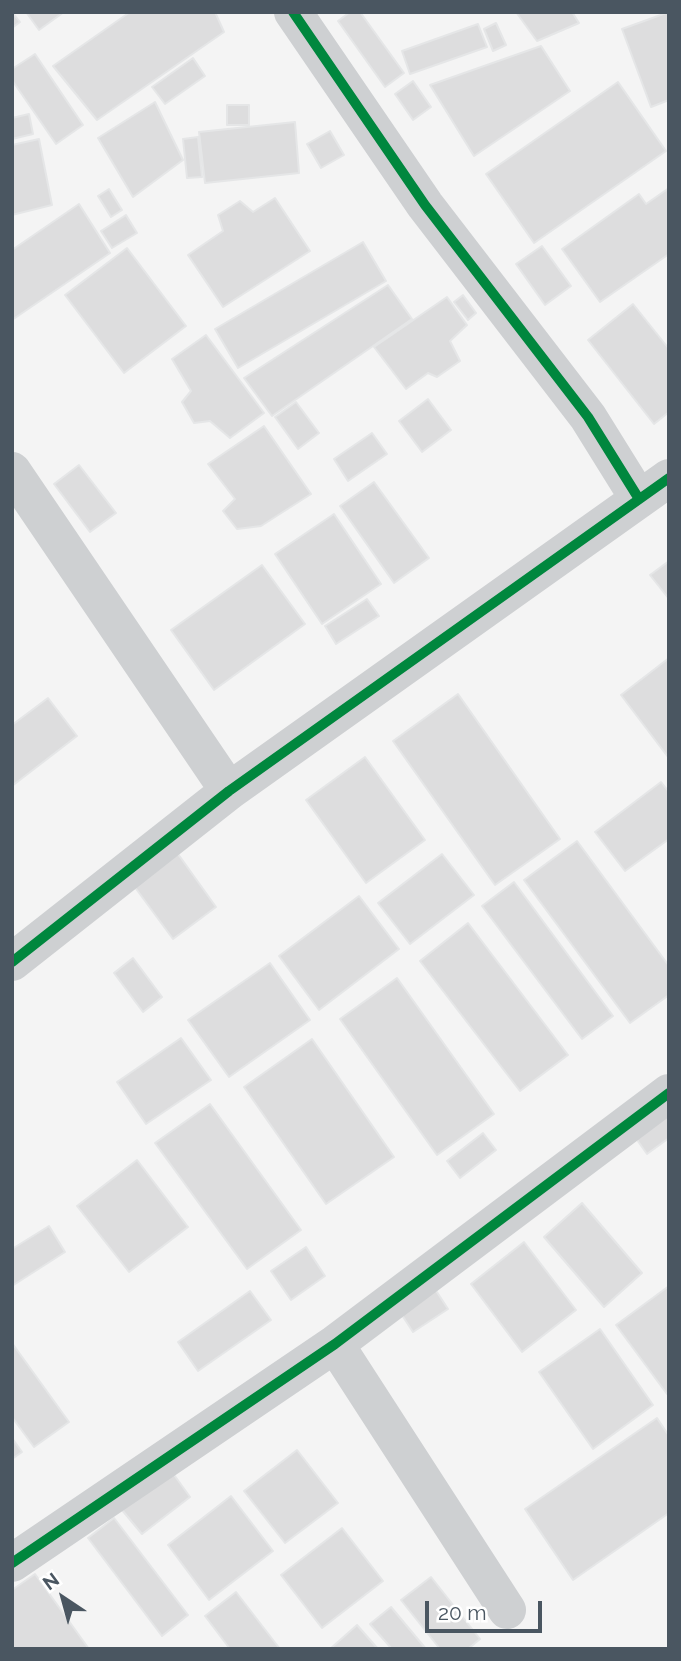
<!DOCTYPE html>
<html>
<head>
<meta charset="utf-8">
<style>
  body { margin:0 }
  #map { position:relative; width:681px; height:1661px; overflow:hidden; background:#f4f4f4; font-family:Raleway,sans-serif }
  canvas { display:block }
  .frame { position:absolute; inset:0; border:14px solid #4a5661; pointer-events:none }
  .north { position:absolute; left:28px; top:1563px; width:70px; height:70px; -webkit-text-stroke:5px #fff; paint-order:stroke; rotate:324deg; font-size:19px; font-weight:700; line-height:28px; text-align:center; color:#4a5661 }
  .north::after { content:''; display:block; margin:auto; width:24px; height:32px; background:#4a5661; clip-path:polygon(50% 0,100% 100%,50% 72%,0 100%) }
  .scale { position:absolute; left:425px; top:1601px; width:117px; height:32px; box-sizing:border-box; border:4px solid #4a5661; border-top:0; padding-left:9px; font-size:21px; line-height:24px; white-space:nowrap; color:#4a5661; -webkit-text-stroke:5px #fff; paint-order:stroke }
</style>
</head>
<body>
<div id="map">
<canvas width="681" height="1661"></canvas>
<div class="frame"></div>
<div class="north">N</div>
<div class="scale">20 m</div>
</div>
<script>
const g = document.querySelector('canvas').getContext('2d');
g.lineJoin = 'round';
function paint(path, color) { g.fillStyle = color; g.fill(path, 'evenodd'); }
function stroke(path, color, width, dash) { g.strokeStyle = color; g.lineWidth = width; g.lineCap = dash ? 'butt' : 'round'; g.setLineDash(dash || []); g.stroke(path); }
const building = new Path2D(`
  M 12,12 L 20,22 L 12,28 Z
  M 26,12 L 64,12 L 39,30 Z
  M 130,12 L 215,12 L 224,32 L 97,120 L 53,66 Z
  M 350,12 L 360,12 L 404,73 L 385,87 L 338,21 Z
  M 516,12 L 572,12 L 579,23 L 537,41 Z
  M 669,12 L 669,100 L 651,107 L 622,29 Z
  M 496,23 L 506,45 L 493,51 L 484,29 Z
  M 478,24 L 487,47 L 410,74 L 402,51 Z
  M 541,46 L 570,91 L 474,156 L 430,85 Z
  M 35,54 L 83,125 L 56,144 L 12,80 L 12,69 Z
  M 193,58 L 205,76 L 165,104 L 152,87 Z
  M 413,81 L 431,107 L 413,120 L 395,94 Z
  M 618,82 L 666,151 L 534,243 L 486,174 Z
  M 155,102 L 183,160 L 133,197 L 98,138 Z
  M 227,105 L 249,105 L 249,125 L 227,125 Z
  M 29,114 L 33,134 L 12,139 L 12,118 Z
  M 295,122 L 299,173 L 205,183 L 199,132 Z
  M 330,131 L 344,155 L 321,168 L 307,144 Z
  M 198,137 L 202,177 L 187,178 L 183,139 Z
  M 39,139 L 52,205 L 12,215 L 12,145 Z
  M 669,188 L 669,254 L 600,302 L 562,249 L 639,194 L 646,204 Z
  M 109,189 L 122,210 L 111,217 L 98,196 Z
  M 275,198 L 310,251 L 223,307 L 188,255 L 223,231 L 218,215 L 240,201 L 253,212 Z
  M 79,204 L 110,253 L 12,320 L 12,250 Z
  M 126,215 L 137,233 L 112,248 L 101,231 Z
  M 363,242 L 386,281 L 238,368 L 215,329 Z
  M 542,246 L 571,286 L 545,305 L 516,264 Z
  M 127,248 L 186,326 L 124,373 L 65,295 Z
  M 388,285 L 412,319 L 272,416 L 244,378 Z
  M 463,295 L 476,313 L 468,320 L 454,302 Z
  M 447,297 L 467,325 L 450,341 L 460,361 L 437,377 L 428,373 L 406,389 L 374,347 Z
  M 633,304 L 669,349 L 669,412 L 654,424 L 588,340 Z
  M 206,335 L 264,413 L 230,438 L 210,421 L 194,423 L 182,402 L 191,391 L 172,359 Z
  M 428,399 L 451,430 L 422,452 L 399,421 Z
  M 296,402 L 319,433 L 298,449 L 275,417 Z
  M 264,426 L 311,494 L 261,526 L 237,529 L 223,511 L 235,499 L 208,464 Z
  M 372,433 L 387,454 L 348,481 L 334,459 Z
  M 79,465 L 116,513 L 90,532 L 54,484 Z
  M 374,482 L 429,558 L 394,583 L 340,506 Z
  M 334,514 L 381,584 L 322,624 L 275,554 Z
  M 669,561 L 669,599 L 650,575 Z
  M 262,565 L 305,624 L 214,690 L 171,630 Z
  M 367,599 L 379,616 L 336,644 L 325,626 Z
  M 669,658 L 669,756 L 668,757 L 621,695 Z
  M 458,694 L 560,839 L 495,885 L 393,741 Z
  M 48,698 L 77,736 L 12,786 L 12,725 Z
  M 365,757 L 425,840 L 366,883 L 306,800 Z
  M 661,782 L 669,792 L 669,839 L 625,871 L 595,832 Z
  M 577,841 L 669,966 L 669,995 L 630,1023 L 524,880 Z
  M 178,854 L 216,907 L 173,939 L 134,886 Z
  M 442,854 L 474,895 L 410,944 L 378,903 Z
  M 514,882 L 613,1016 L 582,1039 L 482,906 Z
  M 359,896 L 399,949 L 319,1010 L 279,956 Z
  M 468,923 L 568,1055 L 520,1091 L 420,961 Z
  M 133,958 L 162,997 L 143,1012 L 114,973 Z
  M 270,963 L 310,1020 L 229,1077 L 188,1020 Z
  M 397,978 L 494,1114 L 437,1155 L 340,1019 Z
  M 181,1038 L 211,1080 L 146,1124 L 117,1082 Z
  M 312,1039 L 394,1157 L 326,1204 L 244,1087 Z
  M 210,1104 L 301,1230 L 247,1269 L 155,1143 Z
  M 669,1110 L 669,1138 L 647,1154 L 630,1130 Z
  M 483,1133 L 496,1150 L 460,1178 L 447,1161 Z
  M 137,1160 L 188,1227 L 129,1272 L 77,1206 Z
  M 582,1203 L 642,1273 L 604,1307 L 544,1237 Z
  M 49,1226 L 65,1252 L 12,1286 L 12,1249 Z
  M 524,1242 L 576,1310 L 522,1352 L 471,1284 Z
  M 306,1247 L 325,1276 L 291,1300 L 271,1271 Z
  M 433,1286 L 448,1309 L 413,1332 L 398,1309 Z
  M 669,1286 L 669,1393 L 667,1394 L 616,1325 Z
  M 250,1291 L 271,1320 L 198,1371 L 178,1342 Z
  M 600,1329 L 653,1405 L 593,1449 L 539,1372 Z
  M 12,1343 L 69,1422 L 34,1447 L 12,1417 Z
  M 657,1418 L 669,1436 L 669,1513 L 573,1580 L 525,1509 Z
  M 12,1438 L 22,1452 L 12,1459 Z
  M 297,1450 L 338,1503 L 285,1543 L 244,1491 Z
  M 172,1472 L 190,1497 L 142,1534 L 122,1510 Z
  M 231,1496 L 273,1551 L 209,1600 L 168,1545 Z
  M 114,1518 L 188,1615 L 162,1636 L 88,1538 Z
  M 342,1528 L 383,1581 L 322,1628 L 281,1575 Z
  M 35,1574 L 89,1649 L 12,1649 L 12,1590 Z
  M 431,1577 L 480,1639 L 468,1649 L 440,1649 L 401,1600 Z
  M 236,1592 L 280,1649 L 230,1649 L 205,1616 Z
  M 391,1607 L 426,1649 L 392,1649 L 370,1624 Z
  M 357,1625 L 378,1649 L 330,1649 Z`);
paint(building, '#ddddde');
stroke(building, '#e5e6e7', 2);
stroke(new Path2D(`
  M 293,12 L 425,205 L 588,417 L 639,499
  M 12,471 L 229,791
  M 12,962 L 229,791 L 669,478
  M 335,1344 L 507,1610
  M 12,1563 L 335,1344 L 669,1093`), '#ced0d2', 38);
stroke(new Path2D(`
  M 293,12 L 425,205 L 588,417 L 639,499
  M 12,962 L 229,791 L 669,478
  M 12,1563 L 335,1344 L 669,1093`), '#00873e', 10);
</script>
</body>
</html>
